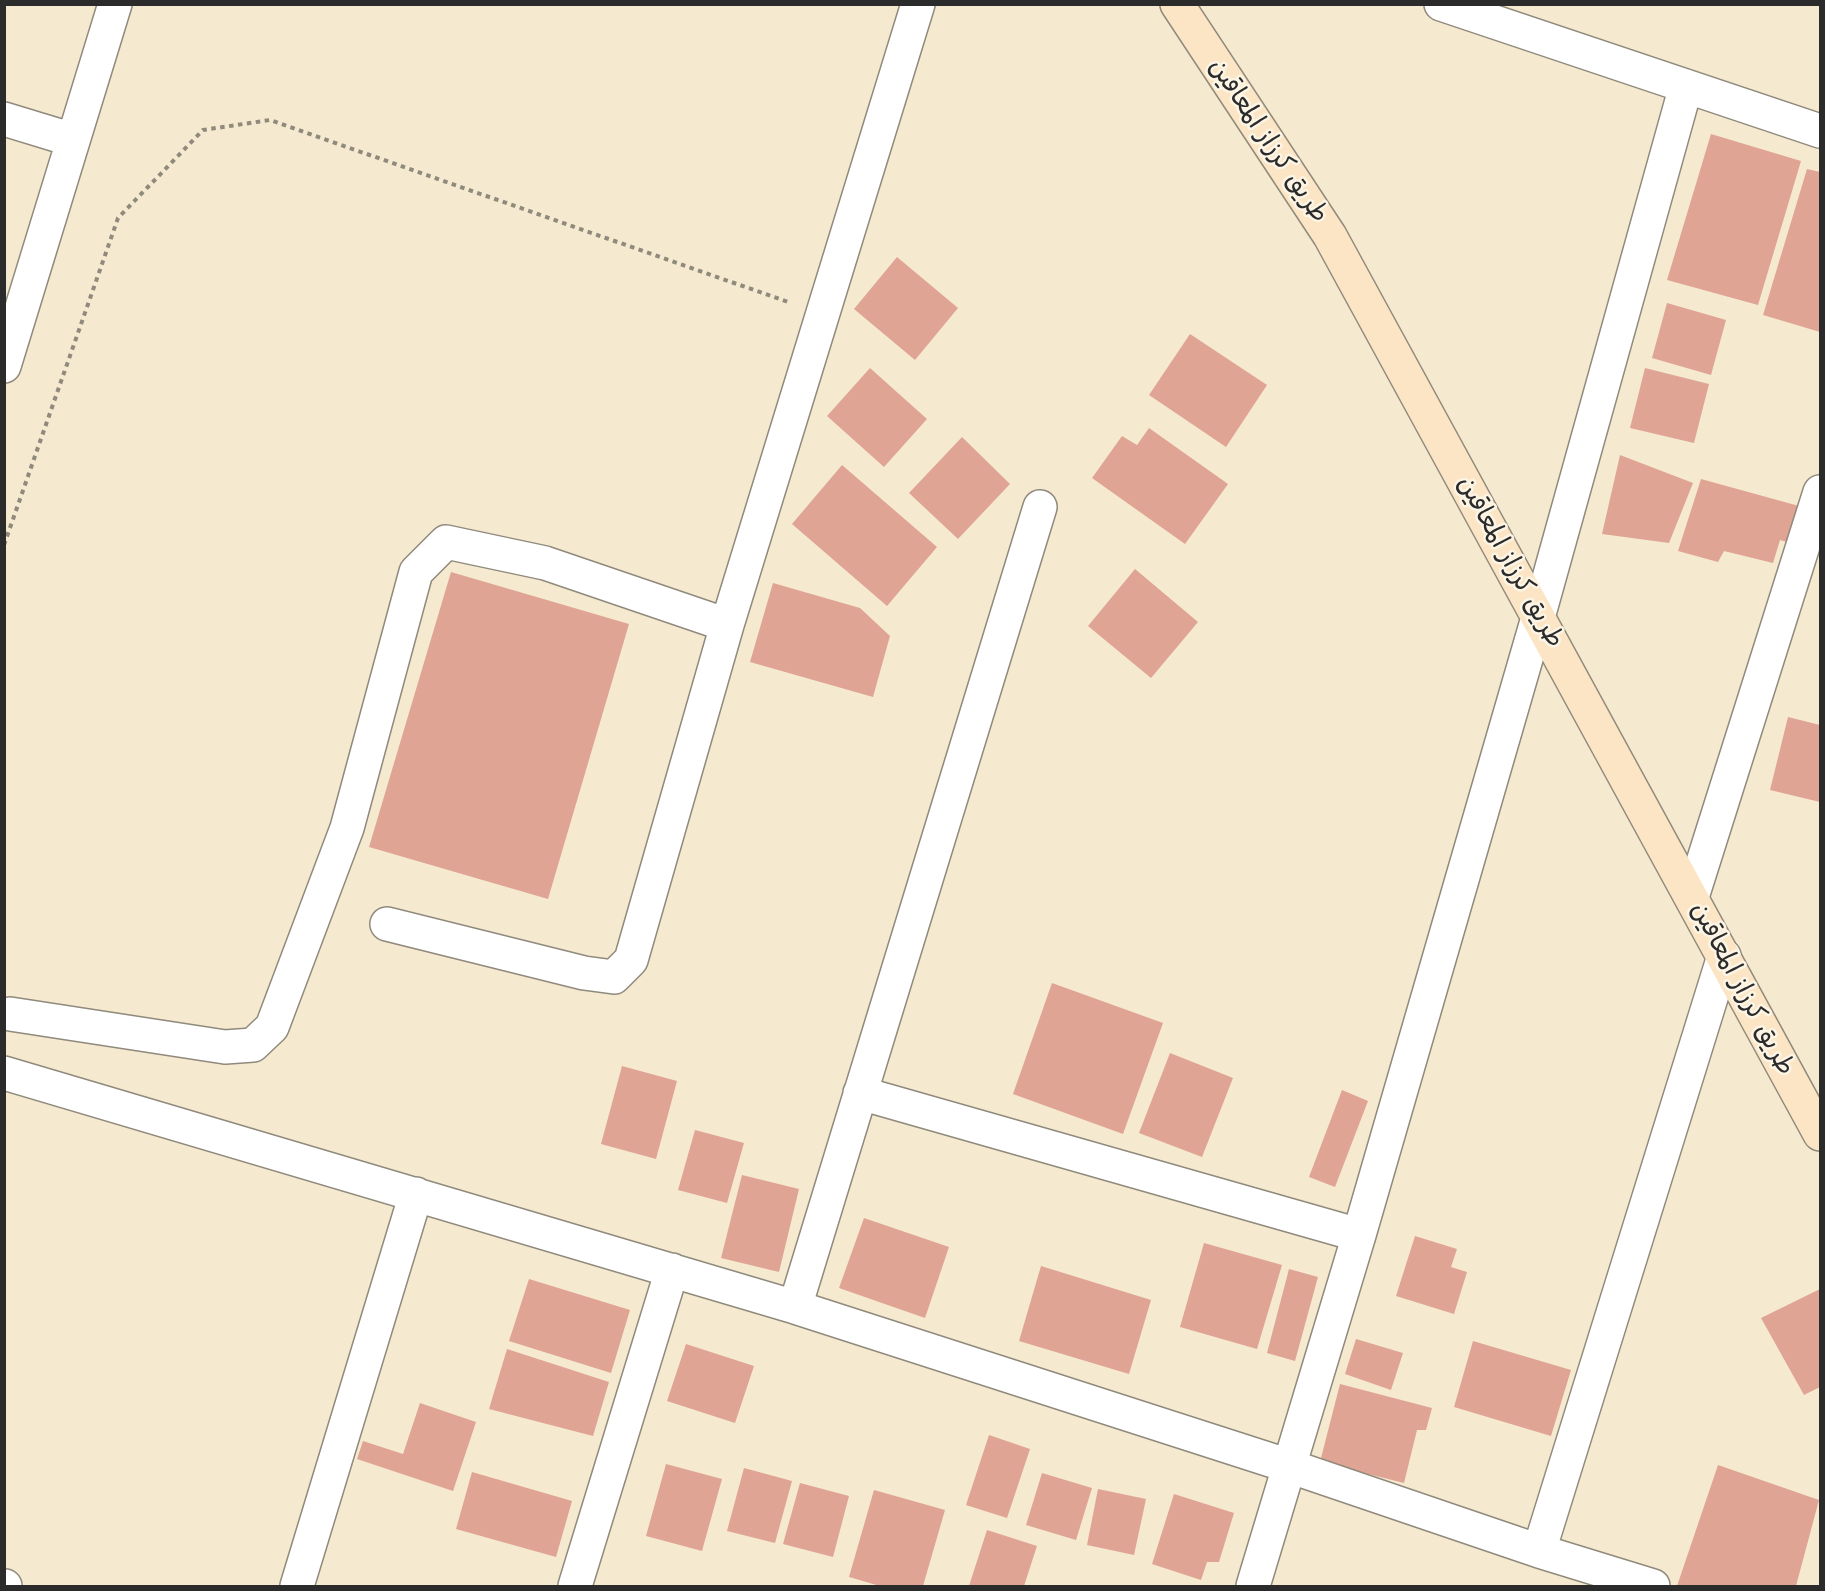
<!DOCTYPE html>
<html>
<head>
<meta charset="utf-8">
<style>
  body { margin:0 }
  #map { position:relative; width:1825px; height:1591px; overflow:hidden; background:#f5e9cf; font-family:Caveat,sans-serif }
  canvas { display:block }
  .frame { position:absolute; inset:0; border:6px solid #2b2b2b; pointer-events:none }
</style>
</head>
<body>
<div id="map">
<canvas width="1825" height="1591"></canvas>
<div class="frame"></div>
</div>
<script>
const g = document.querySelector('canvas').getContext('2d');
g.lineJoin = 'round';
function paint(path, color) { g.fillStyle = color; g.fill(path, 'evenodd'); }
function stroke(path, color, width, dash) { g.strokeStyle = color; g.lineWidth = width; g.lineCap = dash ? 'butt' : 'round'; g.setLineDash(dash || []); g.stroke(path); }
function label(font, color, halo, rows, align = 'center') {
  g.font = font + ' Caveat,"Playpen Sans Arabic",sans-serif'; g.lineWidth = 5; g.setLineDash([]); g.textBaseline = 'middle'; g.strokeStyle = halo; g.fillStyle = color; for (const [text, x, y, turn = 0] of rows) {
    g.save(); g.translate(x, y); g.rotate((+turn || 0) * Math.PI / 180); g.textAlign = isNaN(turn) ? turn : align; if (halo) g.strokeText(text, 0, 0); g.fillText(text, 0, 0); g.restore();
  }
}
paint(new Path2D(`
  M 1711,134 L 1801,161 L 1758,305 L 1667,280 Z
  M 1807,169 L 1820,172 L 1820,332 L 1763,315 Z
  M 897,257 L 958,308 L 915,360 L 854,309 Z
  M 1667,303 L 1726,320 L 1711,375 L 1652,358 Z
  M 1190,334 L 1267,385 L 1226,447 L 1149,395 Z
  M 870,368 L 927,419 L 884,467 L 827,416 Z
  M 1645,368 L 1709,384 L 1694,443 L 1630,428 Z
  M 1149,428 L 1228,484 L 1185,544 L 1092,478 L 1122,436 L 1137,445 Z
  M 962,437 L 1010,484 L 958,539 L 909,493 Z
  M 1620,455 L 1693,483 L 1669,543 L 1602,534 Z
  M 842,465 L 937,547 L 887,606 L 792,524 Z
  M 1701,479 L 1799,506 L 1790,543 L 1780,540 L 1773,563 L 1724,551 L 1718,562 L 1678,551 Z
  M 1135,569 L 1198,622 L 1151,678 L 1088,626 Z
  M 451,572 L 629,624 L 548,899 L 369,847 Z
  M 773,583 L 860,608 L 890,636 L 873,697 L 750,662 Z
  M 1788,717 L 1820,725 L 1820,802 L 1770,790 Z
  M 1052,983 L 1163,1023 L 1123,1134 L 1013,1094 Z
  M 1170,1053 L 1233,1078 L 1202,1157 L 1139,1133 Z
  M 622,1066 L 677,1081 L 656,1159 L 601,1144 Z
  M 1342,1090 L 1368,1101 L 1335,1187 L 1309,1177 Z
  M 695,1130 L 744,1143 L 727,1203 L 678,1190 Z
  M 742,1175 L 799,1189 L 779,1272 L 721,1258 Z
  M 864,1218 L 949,1247 L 925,1318 L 839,1288 Z
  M 1415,1236 L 1457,1249 L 1451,1267 L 1467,1272 L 1454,1314 L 1396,1296 Z
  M 1204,1243 L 1282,1265 L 1257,1349 L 1180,1327 Z
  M 1041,1266 L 1151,1300 L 1129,1374 L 1019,1341 Z
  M 1289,1269 L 1318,1277 L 1295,1361 L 1267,1353 Z
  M 529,1279 L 630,1310 L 611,1373 L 509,1341 Z
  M 1820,1289 L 1820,1387 L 1804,1395 L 1761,1318 Z
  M 1356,1339 L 1403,1353 L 1391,1390 L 1345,1374 Z
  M 1473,1341 L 1571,1370 L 1551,1436 L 1454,1407 Z
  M 686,1344 L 754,1366 L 735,1423 L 667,1401 Z
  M 507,1349 L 609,1382 L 593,1436 L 489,1409 Z
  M 1340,1384 L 1432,1408 L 1426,1430 L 1417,1430 L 1404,1483 L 1320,1462 Z
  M 420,1403 L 476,1422 L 453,1491 L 357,1459 L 363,1441 L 403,1454 Z
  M 989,1435 L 1030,1449 L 1007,1518 L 966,1505 Z
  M 666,1464 L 722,1479 L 702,1551 L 646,1536 Z
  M 1718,1465 L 1819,1500 L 1796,1586 L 1677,1586 Z
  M 744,1468 L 792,1481 L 775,1543 L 727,1531 Z
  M 472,1472 L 572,1501 L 556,1557 L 456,1529 Z
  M 1042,1473 L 1092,1488 L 1076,1540 L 1026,1525 Z
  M 800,1483 L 849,1496 L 833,1557 L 783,1544 Z
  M 1098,1489 L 1146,1499 L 1134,1555 L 1087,1545 Z
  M 874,1490 L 945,1510 L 923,1586 L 880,1586 L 849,1577 Z
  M 1174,1494 L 1234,1513 L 1219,1562 L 1207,1562 L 1201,1580 L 1152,1564 Z
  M 987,1530 L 1037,1546 L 1024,1586 L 969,1586 Z`), '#e0a494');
const street = new Path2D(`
  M 1441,4 L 1820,131
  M 4,119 L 73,140
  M 4,366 L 115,4
  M 1692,897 L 1820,492
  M 387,924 L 584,973 L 614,977 L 631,960 L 727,625
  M 10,1014 L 225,1047 L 253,1045 L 272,1027 L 347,828 L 416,572 L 446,542 L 545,563 L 727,625 L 918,4
  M 4,1073 L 795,1307 L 1289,1466 L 1539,1551 L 1653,1586
  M 860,1093 L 1359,1235
  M 795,1307 L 1040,507
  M 1539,1551 L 1724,956
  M 4,1586 L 5,1586
  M 297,1586 L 416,1194
  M 575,1586 L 672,1270
  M 1253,1586 L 1359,1235 L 1539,614 L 1686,86`);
const secondary = new Path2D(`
  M 1177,4 L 1330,236 L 1820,1134`);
stroke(street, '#908a7d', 36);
stroke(secondary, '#908a7d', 36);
stroke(new Path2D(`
  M 4,545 L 118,218 L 203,130 L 270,120 L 791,303`), '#908a7d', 4, [4.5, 4.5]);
stroke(street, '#fff', 33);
stroke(secondary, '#fce5c4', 33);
label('26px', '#2b2b2b', '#fcf5e5', [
  ["طريق كرزاز المعاقين",1268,141,56],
  ["طريق كرزاز المعاقين",1510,562,61],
  ["طريق كرزاز المعاقين",1742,989,62]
]);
</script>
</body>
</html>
